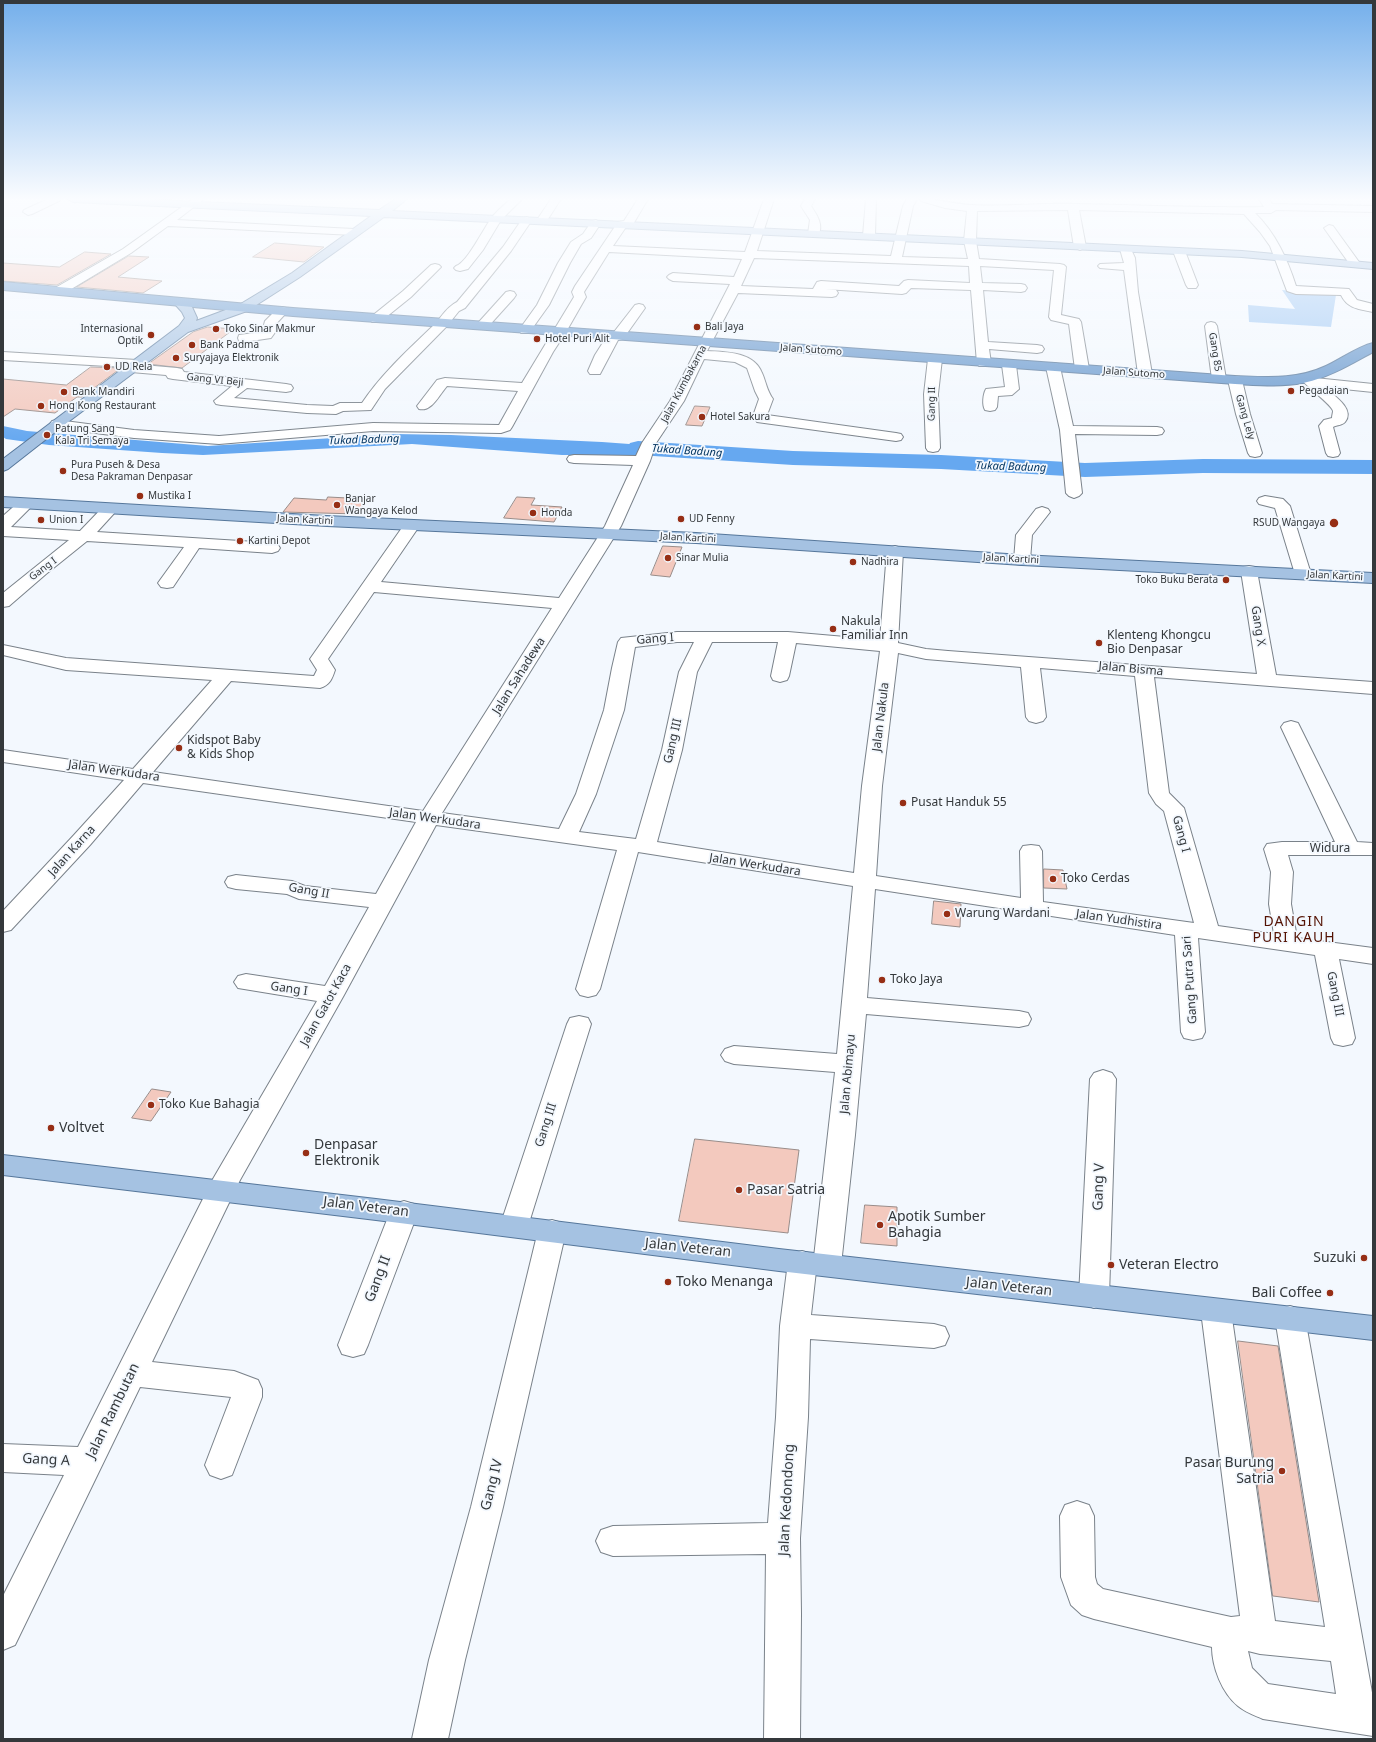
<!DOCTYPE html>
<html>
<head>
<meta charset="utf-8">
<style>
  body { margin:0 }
  #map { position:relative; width:1376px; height:1742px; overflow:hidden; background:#f3f8fe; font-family:"Noto Sans",sans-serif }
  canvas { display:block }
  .frame { position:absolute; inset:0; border:4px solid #34383b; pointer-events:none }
</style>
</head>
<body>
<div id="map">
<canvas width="1376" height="1742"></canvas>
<div class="frame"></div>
</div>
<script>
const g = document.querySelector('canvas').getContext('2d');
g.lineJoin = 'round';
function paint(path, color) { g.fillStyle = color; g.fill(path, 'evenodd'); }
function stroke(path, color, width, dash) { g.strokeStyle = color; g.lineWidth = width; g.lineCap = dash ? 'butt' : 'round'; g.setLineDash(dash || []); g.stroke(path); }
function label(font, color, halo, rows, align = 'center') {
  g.font = font + ' "Noto Sans",sans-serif'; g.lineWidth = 3.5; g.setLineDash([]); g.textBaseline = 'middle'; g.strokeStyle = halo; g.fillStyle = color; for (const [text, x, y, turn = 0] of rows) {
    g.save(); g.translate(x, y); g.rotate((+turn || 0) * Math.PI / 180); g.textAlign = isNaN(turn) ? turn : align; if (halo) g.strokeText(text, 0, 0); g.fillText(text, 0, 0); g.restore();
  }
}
paint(new Path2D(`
  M 1282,290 L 1336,295 L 1331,327 L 1249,322 L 1248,305 L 1295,309 Z`), '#a2c9f4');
paint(new Path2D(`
  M 3,426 L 27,431 L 208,446 L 396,434 L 451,435 L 602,442 L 684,448 L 679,455 L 562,455 L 412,444 L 203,455 L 162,453 L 49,445 L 6,439 L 3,437 Z`), '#66a8f0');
paint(new Path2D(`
  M 638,441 L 793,451 L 941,455 L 1085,463 L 1203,459 L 1373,460 L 1373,474 L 1203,473 L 1085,477 L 941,469 L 793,465 L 638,455 L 630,453 L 627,448 L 630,443 Z`), '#66a8f0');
const building = new Path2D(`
  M 275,243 L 299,245 L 324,247 L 304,262 L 253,257 Z
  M 85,252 L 111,254 L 57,285 L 3,281 L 3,263 L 59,267 Z
  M 129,256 L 149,257 L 118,277 L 162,281 L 143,293 L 77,287 Z
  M 208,327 L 234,329 L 182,368 L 148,364 L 193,332 Z
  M 91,367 L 121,368 L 82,397 L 77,397 L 55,413 L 15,409 L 3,417 L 3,379 L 66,385 Z
  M 695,406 L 710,407 L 702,426 L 686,425 Z
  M 328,497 L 367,499 L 358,514 L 283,512 L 294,498 L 326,500 Z
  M 517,497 L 535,498 L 531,505 L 562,507 L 554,522 L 504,518 Z
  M 663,546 L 682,547 L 670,577 L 651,575 Z
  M 1044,869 L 1063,870 L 1067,889 L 1044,888 Z
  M 934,901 L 961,904 L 960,927 L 932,924 Z
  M 152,1089 L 171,1092 L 151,1121 L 132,1118 Z
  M 695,1139 L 799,1150 L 788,1233 L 679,1221 Z
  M 865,1205 L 897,1207 L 897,1246 L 861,1243 Z
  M 1238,1341 L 1278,1346 L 1319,1602 L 1273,1596 Z`);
paint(building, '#f3c9be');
stroke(building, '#988c89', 1);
const minor = new Path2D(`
  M 48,199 L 60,199 L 59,201 L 32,214 L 28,215 L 23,212 L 24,210 Z
  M 193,199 L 204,199 L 177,220 L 354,229 L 360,232 L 354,235 L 168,226 L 131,253 L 63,294 L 55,294 L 53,291 L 55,288 L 123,249 Z
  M 511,199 L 522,199 L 501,220 L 483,250 L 468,269 L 460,271 L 456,270 L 454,268 L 456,266 C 468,262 484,227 493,216 C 498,210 505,204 511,199 Z
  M 551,199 L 561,199 L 546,222 L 538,222 L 537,220 Z
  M 638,199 L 648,199 L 632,226 L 626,227 L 613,246 L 745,252 L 764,199 L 774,199 L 757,251 L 891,256 L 903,206 L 907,199 L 917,199 L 913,206 L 902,257 L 968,259 L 964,241 L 967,211 L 945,208 L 921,201 L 920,199 C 937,199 954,204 971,205 C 1006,207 1040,203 1075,204 C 1138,205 1201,208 1264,207 L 1259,199 L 1269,199 L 1272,204 L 1373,206 L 1373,212 L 1276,210 L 1271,213 L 1255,213 C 1276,234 1287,258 1296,286 L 1349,289 L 1357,300 L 1373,304 L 1373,312 C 1359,309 1348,309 1341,295 L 1296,294 L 1287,291 L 1270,246 L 1260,232 L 1244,214 L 1079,210 L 1086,247 L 1080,250 L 1074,247 L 1068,210 L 977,211 L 976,241 L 979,259 L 1060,264 L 1064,265 L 1066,267 L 1061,315 L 1079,319 L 1081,322 L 1089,369 L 1087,372 L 1077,372 L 1075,369 L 1069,324 L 1051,320 L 1049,317 L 1054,270 L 980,266 L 982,283 L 1021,284 L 1025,285 L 1027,288 L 1025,291 L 1021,292 L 983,290 L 988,342 L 1037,345 L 1042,346 L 1044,349 L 1042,352 L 1037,353 L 989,349 L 991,363 L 989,366 L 979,366 L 977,363 L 971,290 L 911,288 L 906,293 L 902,294 L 825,289 L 836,290 L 838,293 L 836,296 L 832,297 L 738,293 L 707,351 C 727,352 754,352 762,373 C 766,382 767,391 773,399 L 767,415 L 896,433 L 901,434 L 903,437 L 901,440 L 896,441 L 757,422 L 753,416 L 759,399 L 755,391 L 747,368 L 735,362 L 704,359 L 684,401 L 656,443 L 650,461 L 621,526 L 442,813 L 559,829 L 576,794 L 604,710 L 612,668 L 618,642 L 621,638 L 677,632 L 788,632 L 880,640 L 887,551 L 889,548 L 895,546 L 901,548 L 903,551 L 898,643 L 926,649 L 948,651 L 1257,674 L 1241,571 L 1243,567 L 1249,566 L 1255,567 L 1257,571 L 1276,675 L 1373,682 L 1373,694 L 1154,677 L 1169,793 L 1184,808 L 1218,926 L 1274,934 L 1269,904 L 1271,872 L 1264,849 L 1267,844 L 1282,842 L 1335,842 L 1281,727 L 1284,723 L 1291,721 L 1298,723 L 1357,842 L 1373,843 L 1373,855 L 1288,855 L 1293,872 L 1291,904 L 1297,938 L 1373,948 L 1373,964 L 1339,959 L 1355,1038 L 1352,1044 L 1343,1046 L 1334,1044 L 1331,1038 L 1315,955 L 1198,938 L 1205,1032 L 1202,1038 L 1193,1040 L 1184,1038 L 1181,1032 L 1175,935 L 875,889 L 867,998 L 1019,1011 L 1028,1013 L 1031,1019 L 1028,1025 L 1019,1027 L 866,1014 L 855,1135 L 841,1265 L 837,1273 L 827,1276 L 817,1273 L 816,1271 L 811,1315 L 934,1324 L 945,1327 L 949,1336 L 945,1345 L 934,1348 L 810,1339 L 808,1417 L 800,1538 L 801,1614 L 800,1739 L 764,1739 L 766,1554 L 613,1556 L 601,1552 L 596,1541 L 601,1530 L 613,1526 L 768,1523 L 776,1417 L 780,1326 L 788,1262 L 792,1254 L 802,1251 L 812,1254 L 814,1257 L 835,1072 L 734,1064 L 725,1061 L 721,1055 L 725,1049 L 734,1046 L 837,1054 L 853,886 L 638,852 L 600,989 L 596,995 L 588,997 L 580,995 L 576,989 L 617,850 L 436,825 L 344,995 L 240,1180 L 152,1362 L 234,1371 L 258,1380 L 262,1389 L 262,1397 L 232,1475 L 221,1479 L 210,1475 L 205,1465 L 231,1397 L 140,1387 L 15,1645 L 3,1650 L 3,1596 L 64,1475 L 3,1472 L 3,1444 L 78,1447 L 213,1179 L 317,1001 L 238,988 L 234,982 L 238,976 L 246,974 L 325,986 L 369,907 L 299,899 L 287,894 L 236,889 L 228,887 L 225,882 L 228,877 L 236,875 L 292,881 L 305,886 L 376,894 L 416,822 L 143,783 L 90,845 L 11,930 L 3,932 L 3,911 L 74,835 L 124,780 L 3,762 L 3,750 L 133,769 L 212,680 L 66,670 L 3,655 L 3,645 L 66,658 L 314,676 L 317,670 L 310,659 L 406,522 L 412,520 L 418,522 L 420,525 L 381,582 L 559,598 L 605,526 L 633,465 L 574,463 L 569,462 L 567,459 L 569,456 L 574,455 L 636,456 L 642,443 L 670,401 L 730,284 L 673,281 L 669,279 L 667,277 L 669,275 L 673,273 L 734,277 L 742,259 L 609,252 L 584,292 L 586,297 L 566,332 L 553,352 L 512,427 L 510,430 L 501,433 L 373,431 L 219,444 L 134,438 L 57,428 L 52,427 L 50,424 L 52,421 L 57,420 L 134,430 L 219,436 L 373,423 L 499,425 L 518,391 L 447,386 C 439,395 432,412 419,409 L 417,406 L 437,380 L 445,378 L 522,383 L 574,297 L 572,292 L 575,286 L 618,222 L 624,221 ZM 754,258 L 969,266 L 970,283 L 908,280 L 904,281 L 899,286 L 821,281 L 817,282 L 813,289 L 741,286 ZM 374,592 L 552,608 L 423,811 L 153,772 L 231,681 L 320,688 C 330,685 332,679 335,670 L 328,659 ZM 677,642 L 694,642 L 679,672 L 662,750 L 636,839 L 579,832 L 596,794 L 624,710 L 635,647 ZM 712,642 L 778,642 L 771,676 L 773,680 L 780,682 L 787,680 L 789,676 L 796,643 L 880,651 L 862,786 L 854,873 L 657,842 L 682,750 L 697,672 ZM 898,653 L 926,659 L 1021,667 L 1026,717 L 1029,721 L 1036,723 L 1043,721 L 1046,717 L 1040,668 L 1135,676 L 1149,793 L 1156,804 L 1164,811 L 1194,923 L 1043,902 L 1042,851 L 1039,846 L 1031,845 L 1023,846 L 1020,851 L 1021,898 L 876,876 L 882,786 Z
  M 805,199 L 815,199 L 811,206 C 817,215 824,225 818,236 L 810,236 L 808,234 L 810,220 L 801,206 Z
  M 866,199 L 876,199 L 875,236 L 869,239 L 863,236 Z
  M 527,217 L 532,220 L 511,251 L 465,308 L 459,311 L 447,326 L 385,389 L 371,410 L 343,411 L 336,414 L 307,413 L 221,405 L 216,404 L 214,401 L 232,386 L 173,379 L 168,378 L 166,375 L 131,372 L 126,371 L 125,367 L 3,360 L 3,352 L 137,360 L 142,361 L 143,365 L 177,368 L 182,369 L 184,372 L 286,384 L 291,385 L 293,388 L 291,391 L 286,392 L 247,388 L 234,398 L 307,405 L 333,406 L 340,403 L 362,403 C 382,373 409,349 435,324 C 442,316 447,307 457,302 L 503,247 L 523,218 Z
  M 596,220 L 601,223 L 591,238 L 581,244 L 570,263 L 549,305 L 529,333 L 521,333 L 519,330 L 537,305 L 558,263 L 571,242 L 583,234 L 592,221 Z
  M 1329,225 L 1333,226 L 1359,262 L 1361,264 L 1359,266 L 1351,266 L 1324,228 Z
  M 1126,246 L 1130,247 L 1135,258 L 1138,292 L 1152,374 L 1150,377 L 1140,377 L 1138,374 L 1124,270 L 1100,268 L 1098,266 L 1100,264 L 1124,263 L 1120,249 Z
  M 1179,248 L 1185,251 L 1198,285 L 1196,288 L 1188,288 L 1186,285 L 1173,251 Z
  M 435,264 L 439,265 L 441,267 L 411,297 L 380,322 L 372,322 L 370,319 L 372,316 L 403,291 L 431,265 Z
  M 510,291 L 514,292 L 516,295 L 514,298 L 486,329 L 478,329 L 476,326 L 478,323 L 506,292 Z
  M 639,304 L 643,305 L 645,308 L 623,339 L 618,340 L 600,374 L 590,374 L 588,371 L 595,355 L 609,333 L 614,332 L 635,305 Z
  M 282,307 L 286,308 L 288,311 L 275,325 L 276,331 L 271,338 L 244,342 L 239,341 L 238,338 L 239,335 L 262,332 L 265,321 L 278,308 Z
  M 1211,322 L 1215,323 L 1217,326 L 1226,379 L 1224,382 L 1214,382 L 1212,379 L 1205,326 L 1207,323 Z
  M 935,355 L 940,356 L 942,359 L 938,394 L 940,448 L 938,451 L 933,452 L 928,451 L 926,448 L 924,394 L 928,359 L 930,356 Z
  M 1009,361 L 1014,362 L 1016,365 L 1019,389 L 1012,395 L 998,396 L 997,407 L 995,410 L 990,411 L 985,410 C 982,405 983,394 986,389 L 1005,387 L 1002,365 L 1004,362 Z
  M 1053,363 L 1058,364 L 1060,367 L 1073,426 L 1157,427 L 1162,428 L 1164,431 L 1162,434 L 1157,435 L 1075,434 L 1082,493 L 1079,496 L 1074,498 L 1069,496 L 1066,493 L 1060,430 L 1046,367 L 1048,364 Z
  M 1308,375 L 1315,378 L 1373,384 L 1373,392 L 1324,387 C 1332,394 1356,409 1345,422 C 1343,425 1337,425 1333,427 L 1340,453 L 1338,456 L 1333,457 L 1328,456 L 1326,453 L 1319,426 L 1324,420 L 1332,418 C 1332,415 1333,413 1333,411 C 1332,405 1307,387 1301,379 L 1303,376 Z
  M 1235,376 L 1240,377 L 1242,380 L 1250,414 L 1262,453 L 1260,456 L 1255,457 L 1250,456 L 1248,453 L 1236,414 L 1228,380 L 1230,377 Z
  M 1265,496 L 1283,499 L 1290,506 L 1311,574 L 1309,578 L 1303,579 L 1297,578 L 1295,574 L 1275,508 L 1259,504 L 1257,501 L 1259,498 Z
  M 26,499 L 32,501 L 34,504 L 11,527 L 80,531 L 104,506 L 110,504 L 116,506 L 118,509 L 97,532 L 272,543 L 278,545 L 280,548 L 278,551 L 272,553 L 199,548 L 173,587 L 167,588 L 161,587 L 158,583 L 184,547 L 87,541 L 46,574 L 9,606 L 3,607 L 3,593 L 69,540 L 3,536 L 3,516 L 20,501 Z
  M 1042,507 L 1048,509 L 1050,512 L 1032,535 L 1030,560 L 1028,564 L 1022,565 L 1016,564 L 1014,560 L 1016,535 L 1036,509 Z
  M 579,1016 L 588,1018 L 591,1024 L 528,1226 L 524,1234 L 514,1237 L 504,1234 L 500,1226 L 567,1024 L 570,1018 Z
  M 1103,1070 L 1112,1073 L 1116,1079 L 1109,1296 L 1104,1304 L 1094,1308 L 1084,1304 L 1079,1296 L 1090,1079 L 1094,1073 Z
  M 404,1201 L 414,1204 L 418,1212 L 368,1345 L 364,1354 L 353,1357 L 342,1354 L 338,1345 L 390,1212 L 394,1204 Z
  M 552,1220 L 562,1223 L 566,1231 L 503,1507 L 465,1660 L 448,1739 L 412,1739 L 429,1660 L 471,1507 L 538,1231 L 542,1223 Z
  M 1216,1299 L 1226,1303 L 1231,1311 L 1275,1621 L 1325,1627 L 1275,1318 L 1280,1309 L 1290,1306 L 1300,1309 L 1305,1318 L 1373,1698 L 1373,1736 L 1263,1719 C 1254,1715 1245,1712 1238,1706 C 1222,1693 1212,1667 1212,1647 L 1094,1619 L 1082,1615 L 1071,1605 L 1061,1577 L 1060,1516 L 1065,1505 L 1077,1501 L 1089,1505 L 1094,1516 L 1095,1577 L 1097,1584 L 1103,1589 L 1231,1617 L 1240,1616 L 1201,1311 L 1206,1303 ZM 1248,1651 L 1260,1654 L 1331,1661 L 1336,1694 L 1268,1684 L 1252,1668 Z`);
const major = new Path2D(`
  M 68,199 L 131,199 L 379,210 L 396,199 L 407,199 L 392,211 L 1242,251 L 1373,263 L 1373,269 L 1242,257 L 384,217 L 300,277 L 247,311 L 188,332 L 68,422 L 8,469 L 3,471 L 3,459 L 179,326 L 185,318 L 182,312 L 174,303 L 176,300 L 184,300 L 192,307 L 197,318 L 196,321 L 239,305 L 292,273 L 371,216 L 73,202 Z
  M 3,497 L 327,516 L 696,533 L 1022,555 L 1373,573 L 1373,583 L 1022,565 L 696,543 L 327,526 L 3,507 Z
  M 3,1155 L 376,1199 L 779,1249 L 1373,1316 L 1373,1340 L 779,1271 L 376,1220 L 3,1175 Z`);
const highway = new Path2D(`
  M 3,282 L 293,308 L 1235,376 C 1267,377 1296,380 1326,366 C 1341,359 1357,347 1373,343 L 1373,352 C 1351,364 1328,378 1303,383 C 1281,387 1257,385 1235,384 L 293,316 L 3,290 Z`);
stroke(minor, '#7a828a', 2);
stroke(major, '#56779b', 2);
stroke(highway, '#56779b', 2);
paint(minor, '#fff');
paint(major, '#a5c2e2');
paint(highway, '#6999ce');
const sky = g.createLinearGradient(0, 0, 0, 442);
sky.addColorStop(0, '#74afeb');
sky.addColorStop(0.45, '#fafcff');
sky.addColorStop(1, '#fafcff00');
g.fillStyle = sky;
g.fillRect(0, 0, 1376, 442);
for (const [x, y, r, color] of [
  [697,327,4,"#962e15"],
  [216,329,4,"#962e15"],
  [151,335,4,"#962e15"],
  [537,339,4,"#962e15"],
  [192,345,4,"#962e15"],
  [176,358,4,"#962e15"],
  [107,367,4,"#962e15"],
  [1291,391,4,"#962e15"],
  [64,392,4,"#962e15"],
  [41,406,4,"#962e15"],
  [702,417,4,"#962e15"],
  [47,435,4,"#962e15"],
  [63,471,4,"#962e15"],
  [140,496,4,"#962e15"],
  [337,505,4,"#962e15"],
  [533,513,4,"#962e15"],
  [681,519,4,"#962e15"],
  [41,520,4,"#962e15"],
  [1334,523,5,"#962e15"],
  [240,541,4,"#962e15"],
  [668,558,4,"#962e15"],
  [853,562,4,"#962e15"],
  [1226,580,4,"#962e15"],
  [833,629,4,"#962e15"],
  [1099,643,4,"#962e15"],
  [179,748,4,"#962e15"],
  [903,803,4,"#962e15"],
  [1053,879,4,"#962e15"],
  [947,914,4,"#962e15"],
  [882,980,4,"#962e15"],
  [151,1105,4,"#962e15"],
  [51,1128,4,"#962e15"],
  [306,1153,4,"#962e15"],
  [739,1190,4,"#962e15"],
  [880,1225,4,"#962e15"],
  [1364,1258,4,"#962e15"],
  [1111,1265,4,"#962e15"],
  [668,1282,4,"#962e15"],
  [1330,1293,4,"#962e15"],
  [1282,1471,4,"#962e15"]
]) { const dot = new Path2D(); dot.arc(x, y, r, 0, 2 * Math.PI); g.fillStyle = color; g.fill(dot); stroke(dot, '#f3f8fe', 1.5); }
label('10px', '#34383b', '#f3f8fe', [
  ["Bali Jaya",705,327],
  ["Internasional",143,329,"right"],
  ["Optik",143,341,"right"],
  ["Toko Sinar Makmur",224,329],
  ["Hotel Puri Alit",545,339],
  ["Bank Padma",200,345],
  ["Suryajaya Elektronik",184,358],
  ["UD Rela",115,367],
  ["Pegadaian",1299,391],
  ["Bank Mandiri",72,392],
  ["Hong Kong Restaurant",49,406],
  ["Hotel Sakura",710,417],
  ["Patung Sang",55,429],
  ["Kala Tri Semaya",55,441],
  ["Pura Puseh & Desa",71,465],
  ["Desa Pakraman Denpasar",71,477],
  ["Mustika I",148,496],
  ["Banjar",345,499],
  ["Wangaya Kelod",345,511],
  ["Honda",541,513],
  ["UD Fenny",689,519],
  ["Union I",49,520],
  ["RSUD Wangaya",1325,523,"right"],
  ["Kartini Depot",248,541],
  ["Sinar Mulia",676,558],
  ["Nadhira",861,562],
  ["Toko Buku Berata",1218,580,"right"]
], 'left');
label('10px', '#34383b', '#f3f8fe', [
  ["Jalan Sutomo",811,350,4],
  ["Gang 85",1215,352,81],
  ["Jalan Sutomo",1134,373,4],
  ["Gang VI Beji",215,380,6],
  ["Jalan Kumbakarna",684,384,-62],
  ["Gang II",932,404,-89],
  ["Gang Lely",1245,417,74],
  ["Jalan Kartini",305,520,3],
  ["Jalan Kartini",688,538,3],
  ["Jalan Kartini",1011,559,3],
  ["Gang I",43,569,-37],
  ["Jalan Kartini",1335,576,3]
]);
label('italic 11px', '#023460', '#f3f8fe', [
  ["Tukad Badung",364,440,-2],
  ["Tukad Badung",687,451,4],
  ["Tukad Badung",1011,467,2]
]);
label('12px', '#34383b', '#f3f8fe', [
  ["Nakula",841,622],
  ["Familiar Inn",841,636],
  ["Klenteng Khongcu",1107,636],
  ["Bio Denpasar",1107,650],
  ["Kidspot Baby",187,741],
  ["& Kids Shop",187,755],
  ["Pusat Handuk 55",911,803],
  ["Toko Cerdas",1061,879],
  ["Warung Wardani",955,914],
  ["Toko Jaya",890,980],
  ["Toko Kue Bahagia",159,1105]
], 'left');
label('12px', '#34383b', '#f3f8fe', [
  ["Gang X",1258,626,81],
  ["Gang I",655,639,-5],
  ["Jalan Bisma",1131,669,5],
  ["Jalan Sahadewa",519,676,-58],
  ["Jalan Nakula",881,717,-83],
  ["Gang III",673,741,-77],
  ["Jalan Werkudara",114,771,8],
  ["Jalan Werkudara",435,819,8],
  ["Gang I",1181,834,75],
  ["Widura",1330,849],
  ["Jalan Karna",72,851,-48],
  ["Jalan Werkudara",755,865,9],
  ["Gang II",309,891,10],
  ["Jalan Yudhistira",1119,920,8],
  ["Gang Putra Sari",1190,980,-94],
  ["Gang I",289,989,8],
  ["Gang III",1335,994,79],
  ["Jalan Gatot Kaca",326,1005,-61],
  ["Jalan Abimayu",848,1074,-85],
  ["Gang III",546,1125,-72]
]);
g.letterSpacing = '1px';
label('14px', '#541203', '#f3f8fe', [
  ["DANGIN",1294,922],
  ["PURI KAUH",1294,938]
]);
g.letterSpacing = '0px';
label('14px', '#34383b', '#f3f8fe', [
  ["Voltvet",59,1128],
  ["Denpasar",314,1145],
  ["Elektronik",314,1161],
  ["Pasar Satria",747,1190],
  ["Apotik Sumber",888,1217],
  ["Bahagia",888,1233],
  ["Suzuki",1356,1258,"right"],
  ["Veteran Electro",1119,1265],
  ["Toko Menanga",676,1282],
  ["Bali Coffee",1322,1293,"right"],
  ["Pasar Burung",1274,1463,"right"],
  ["Satria",1274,1479,"right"]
], 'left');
label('14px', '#34383b', '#f3f8fe', [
  ["Gang V",1099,1187,-88],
  ["Jalan Veteran",366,1207,7],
  ["Jalan Veteran",688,1248,6],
  ["Gang II",378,1279,-69],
  ["Jalan Veteran",1009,1287,6],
  ["Jalan Rambutan",113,1411,-64],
  ["Gang A",46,1460,3],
  ["Gang IV",492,1485,-76],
  ["Jalan Kedondong",787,1500,-87]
]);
</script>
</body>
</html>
